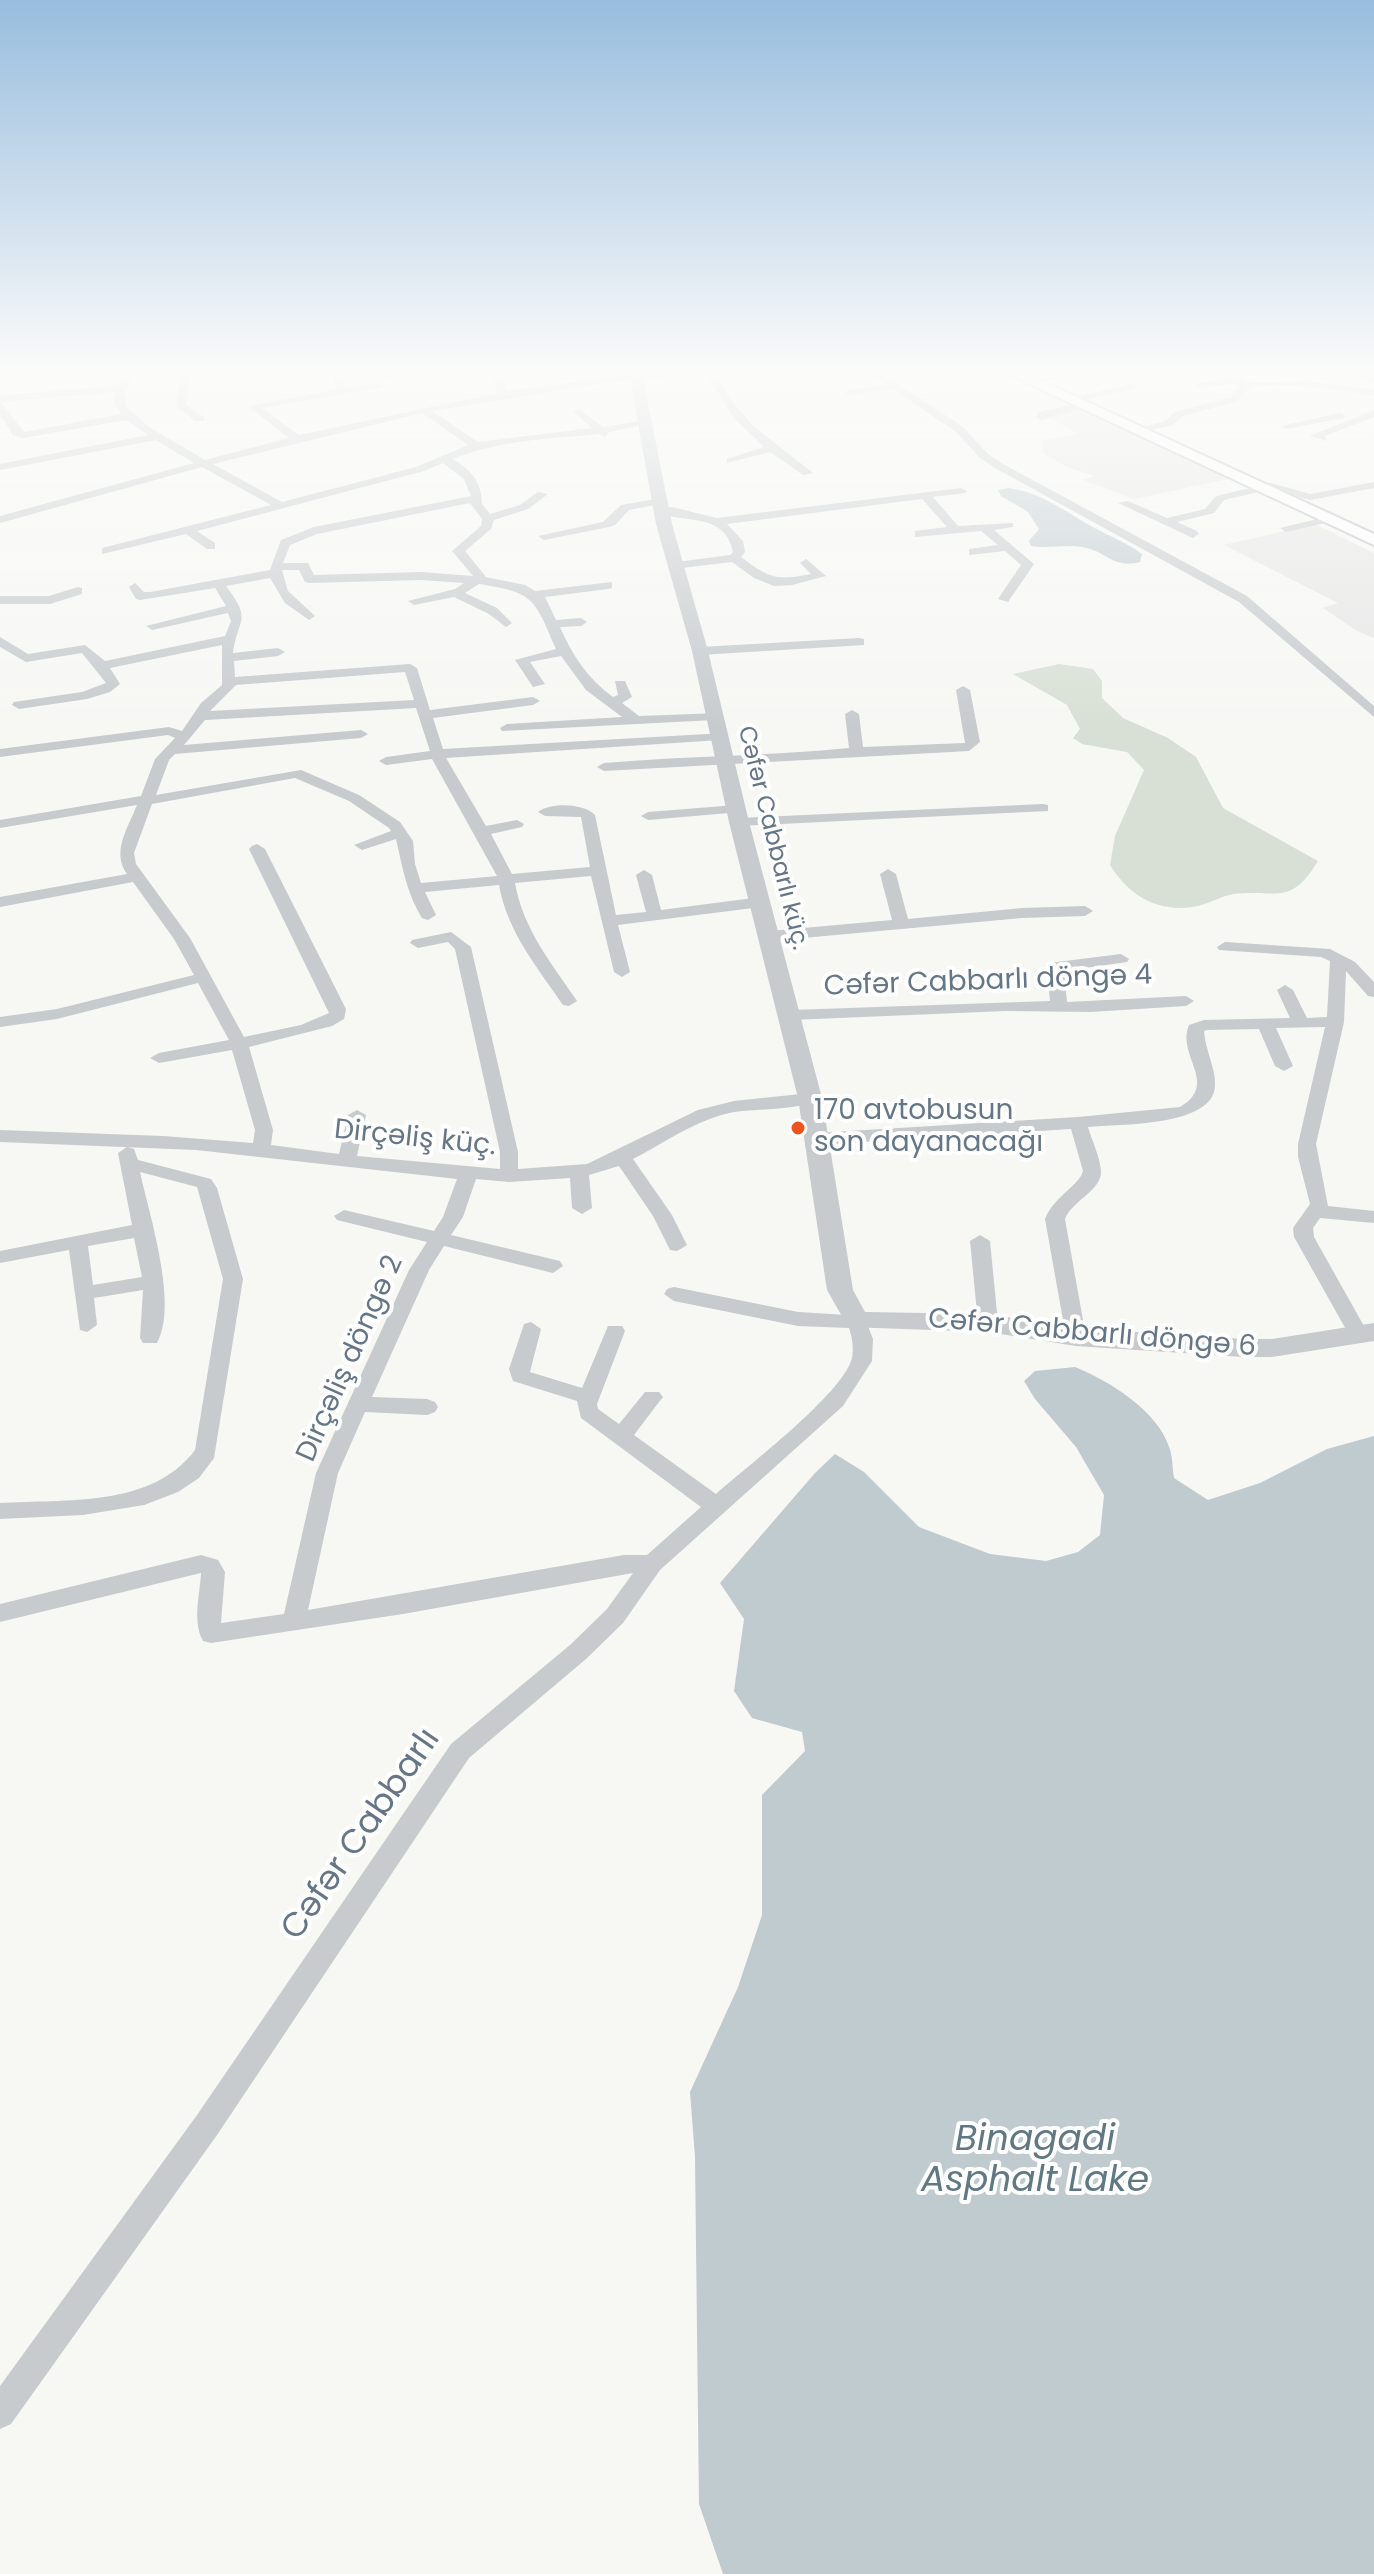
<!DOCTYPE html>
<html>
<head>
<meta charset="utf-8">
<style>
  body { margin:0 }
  canvas { display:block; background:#f7f7f4 }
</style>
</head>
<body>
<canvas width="1374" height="2574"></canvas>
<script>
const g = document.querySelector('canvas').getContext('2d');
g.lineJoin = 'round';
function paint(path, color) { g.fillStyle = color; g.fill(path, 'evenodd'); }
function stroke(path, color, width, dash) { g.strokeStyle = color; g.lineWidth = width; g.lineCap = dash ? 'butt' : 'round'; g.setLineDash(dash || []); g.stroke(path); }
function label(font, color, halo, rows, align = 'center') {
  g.font = font + ' Poppins,sans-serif'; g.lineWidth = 8; g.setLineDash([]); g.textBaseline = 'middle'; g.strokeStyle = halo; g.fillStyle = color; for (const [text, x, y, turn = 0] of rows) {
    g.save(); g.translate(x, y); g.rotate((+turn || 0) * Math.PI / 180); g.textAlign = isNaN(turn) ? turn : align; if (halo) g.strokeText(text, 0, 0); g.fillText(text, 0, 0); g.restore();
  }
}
paint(new Path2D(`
  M 1081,409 L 1233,478 L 1134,499 L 1083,480 L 1094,476 L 1065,466 L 1043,453 L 1042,441 L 1079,434 L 1047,416 Z
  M 1315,524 L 1374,553 L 1374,638 L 1357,631 L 1323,608 L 1338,603 L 1224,545 Z`), '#e5e6e5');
paint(new Path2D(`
  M 1059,664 L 1093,669 L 1102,681 L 1102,698 L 1123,718 L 1168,738 L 1196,757 L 1223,808 L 1318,861 C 1290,907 1277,889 1234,894 C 1221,896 1210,903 1198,906 C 1159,914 1129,896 1110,865 L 1115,836 L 1144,770 L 1127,752 L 1082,744 L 1073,738 L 1080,729 L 1067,705 L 1013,674 Z`), '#d8e0d5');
paint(new Path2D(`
  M 1009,488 C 1040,492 1064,511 1091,526 C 1108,536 1126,542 1142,554 L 1140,562 C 1112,569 1107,551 1082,547 C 1065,544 1048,549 1031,546 L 1029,541 L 1039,529 L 1028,512 L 1001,496 L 998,490 Z
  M 1075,1367 C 1108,1380 1158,1411 1169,1447 C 1173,1456 1172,1468 1174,1478 L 1208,1500 L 1260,1483 L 1327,1449 L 1374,1436 L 1374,2574 L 723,2574 L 699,2504 L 695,2157 L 690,2092 L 738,1987 L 762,1915 L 762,1795 L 805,1751 L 802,1732 L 752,1718 L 734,1691 L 744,1619 L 720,1583 L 815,1473 L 835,1454 L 864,1472 L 919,1527 L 990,1554 L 1046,1561 L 1078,1552 L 1100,1535 L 1104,1495 L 1076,1447 L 1035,1399 L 1024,1381 L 1035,1371 Z`), '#c0cbd0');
const secondary = new Path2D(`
  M 995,368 L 1014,368 L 1374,534 L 1374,545 Z`);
stroke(secondary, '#b9bec3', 4);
paint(new Path2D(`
  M 127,368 L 137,368 L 125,393 L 126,407 L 149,427 L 205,460 L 289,438 L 248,406 L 336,390 L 332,371 L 310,373 L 306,368 L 341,368 L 346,388 L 379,384 L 384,387 L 262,408 L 299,435 L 498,393 L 492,377 C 498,372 515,370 521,375 L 503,379 L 507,391 L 619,375 L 713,368 L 731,400 L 753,426 L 813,473 L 803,475 L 770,452 L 727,463 L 727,459 L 764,447 L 734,418 L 706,374 L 619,381 L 432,411 L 478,442 L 592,428 L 574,412 L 579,409 L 603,427 L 647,420 L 647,424 L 609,432 L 605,437 L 599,434 C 549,439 499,440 453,459 C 471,470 482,482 482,504 L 490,514 L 520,505 L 538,492 L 548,494 L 528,509 L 494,520 L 491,529 L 465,551 L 486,577 L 525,585 L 535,591 L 612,582 L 612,588 L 608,589 L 545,597 L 556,620 L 581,618 L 587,622 L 581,626 L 560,627 C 572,655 588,679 613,697 L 618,695 L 615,681 L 625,681 L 632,697 L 622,703 L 639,716 L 719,713 L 719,719 L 714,720 L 502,731 L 500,728 L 507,724 L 622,717 L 586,690 L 561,656 L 530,662 L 545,684 L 533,687 L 515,660 L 556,649 C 534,598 535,593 479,584 L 465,593 L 497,608 L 512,623 L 506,627 L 489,614 L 454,597 L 414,605 L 408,601 L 455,589 L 464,583 L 421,580 L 309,583 L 305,582 L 299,570 L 282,570 L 288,591 L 315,616 L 309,620 L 285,603 L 270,578 L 226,586 C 253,622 238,617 233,653 L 278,648 L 285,652 L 278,656 L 234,661 L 235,677 L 410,664 L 417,668 L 430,710 L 533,697 L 540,701 L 533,705 L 433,718 L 443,749 L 725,733 L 725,739 L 720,740 L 446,758 L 486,826 L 517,820 L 524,824 L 522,827 L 491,834 L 512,874 L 590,867 L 581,817 L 545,816 L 538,812 C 550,802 584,803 595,815 L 616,915 L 646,912 L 636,875 L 644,870 L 652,875 L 661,910 L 761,897 L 769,902 L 761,907 L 618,925 L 630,972 L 622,977 L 614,972 L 591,876 L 515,883 C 523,929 552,964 577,1001 L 569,1006 L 563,1005 C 537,967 507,931 499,885 L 425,892 L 436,915 L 428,920 L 422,918 C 406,891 403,869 396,839 L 362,850 L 354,845 L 391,831 L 389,828 L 349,801 L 295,778 L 152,804 L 134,853 L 136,864 L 190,938 L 244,1037 L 301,1025 L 329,1013 L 249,849 L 252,846 L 257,844 L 265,849 L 346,1009 L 344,1019 L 332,1026 L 249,1047 L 273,1130 L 271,1145 L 339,1154 L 348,1115 L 357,1110 L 366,1115 L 357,1156 L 500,1169 L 500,1152 L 455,949 L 448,942 L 418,948 L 410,943 L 412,940 L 451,932 L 471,947 L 518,1152 L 518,1169 L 587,1164 L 698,1110 L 734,1101 L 810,1093 L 819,1098 C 807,1110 753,1109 734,1112 C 697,1119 666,1142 633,1159 L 672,1215 L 687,1245 L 677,1251 L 670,1250 L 653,1216 L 619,1166 L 589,1175 L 592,1208 L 582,1214 L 572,1208 L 570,1178 L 509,1182 L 476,1179 L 463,1217 L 451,1235 L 560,1261 L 563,1266 L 553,1273 L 444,1246 L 429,1270 L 372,1397 L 427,1399 L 435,1402 L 438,1407 L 435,1412 L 427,1415 L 365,1412 L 338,1473 L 308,1610 L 624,1555 L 647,1555 L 701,1507 L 581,1418 L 577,1401 L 513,1381 L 509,1369 L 524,1324 L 531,1322 L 541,1329 L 530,1372 L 582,1388 L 608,1326 L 622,1326 L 625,1331 L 597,1404 L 598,1409 L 619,1424 L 645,1392 L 659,1392 L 663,1397 L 659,1402 L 634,1435 L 716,1494 C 746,1467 843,1394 852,1358 C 854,1348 852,1337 849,1328 L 798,1326 L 674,1301 L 664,1294 L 667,1289 L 674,1287 L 798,1312 L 864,1316 L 873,1339 L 872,1361 L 843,1406 L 660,1570 L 623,1623 L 586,1659 L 469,1758 L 217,2135 L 11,2424 L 0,2429 L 0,2386 L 197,2115 L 451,1744 L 570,1645 L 607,1609 L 633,1573 L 403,1614 L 211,1643 L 203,1641 C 192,1621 200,1594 201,1573 L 0,1622 L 0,1604 L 201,1555 L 218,1560 L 225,1572 L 221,1623 L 284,1614 L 316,1473 L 409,1270 L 427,1242 L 337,1220 L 334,1216 L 344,1210 L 434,1231 L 443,1217 L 457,1179 L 196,1150 L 0,1142 L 0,1130 L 163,1136 L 253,1143 L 255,1130 L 232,1050 L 159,1063 L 150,1058 L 159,1053 L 229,1040 L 198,983 L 57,1019 L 0,1027 L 0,1017 L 57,1009 L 194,975 L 174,939 L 133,882 L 0,907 L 0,897 L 127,874 C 111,852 128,828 137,805 L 0,828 L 0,820 L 141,796 L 155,759 L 175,738 L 168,735 L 0,757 L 0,749 L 169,727 L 182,731 L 201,703 L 222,685 L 222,645 L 110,668 L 120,684 L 110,692 L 87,699 L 19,709 L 12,705 L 14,702 L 82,692 L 106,683 L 82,653 L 26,662 L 0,647 L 0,637 L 28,654 L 85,645 L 105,661 L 225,636 L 231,621 L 228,613 L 152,630 L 146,626 L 226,606 L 215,588 L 140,600 L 136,599 L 129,587 L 135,583 L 144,592 L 150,592 L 270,570 L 281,540 L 314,527 L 471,496 L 464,479 L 443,463 L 424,471 L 197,531 L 215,543 L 215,549 L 207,549 L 186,534 L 102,554 L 102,548 L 271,505 L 202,467 L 0,523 L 0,516 L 194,463 L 156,440 L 0,470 L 0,464 L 148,435 L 126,420 L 23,438 L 13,435 L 0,414 L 0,396 L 118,385 ZM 116,392 L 114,403 L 121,414 L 24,432 L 1,402 ZM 422,413 L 468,445 L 416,467 L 282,502 L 213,464 ZM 470,503 L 482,519 L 481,526 L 452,551 L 473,576 L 421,572 L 314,575 L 308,563 L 283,563 L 290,545 L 317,534 ZM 405,672 L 414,700 L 210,711 L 236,685 ZM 416,708 L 430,751 L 386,757 L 379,761 L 386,765 L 432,759 L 497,876 L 421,883 L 415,864 L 413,841 L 400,822 L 359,795 L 301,770 L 156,795 L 169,760 L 175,754 L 361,738 L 368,734 L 361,730 L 184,745 L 205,720 Z
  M 182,368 L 192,368 L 186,405 L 204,417 L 204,421 L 196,421 L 176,406 Z
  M 229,368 L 239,368 L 242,372 L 233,374 Z
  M 374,368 L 385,368 L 394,377 L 385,379 Z
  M 862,368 L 874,368 L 963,427 L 988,454 L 1003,464 L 1247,596 L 1374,706 L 1374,717 L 1239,602 L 995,468 L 980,458 L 955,431 L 894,390 L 845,395 L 844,393 L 849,390 L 886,385 Z
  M 1207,368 L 1220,368 L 1248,383 L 1306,381 L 1374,390 L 1374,396 C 1351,392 1263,377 1246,391 C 1244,392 1240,399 1239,401 L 1183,416 L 1173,425 L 1138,433 L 1138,429 L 1165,421 L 1175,412 L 1231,397 L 1239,386 L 1235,384 L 1196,388 L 1196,384 L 1226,379 Z
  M 1357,368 L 1367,368 L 1374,376 L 1374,383 L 1360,377 Z
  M 1131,384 L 1135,385 L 1135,389 L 1071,402 L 1066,399 Z
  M 1085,402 L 1090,405 L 1089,407 L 1041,420 L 1036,417 L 1038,412 Z
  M 1374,410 L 1374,417 L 1325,436 L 1327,441 L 1310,436 Z
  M 1340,413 L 1345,416 L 1344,418 L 1286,429 L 1281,426 Z
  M 1374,482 L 1374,488 L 1310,500 L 1271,489 L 1224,500 L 1214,513 L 1177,522 L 1197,531 L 1199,534 L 1193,538 L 1118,503 L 1128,501 L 1167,518 L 1205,509 L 1216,496 L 1271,483 L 1310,494 Z
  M 961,488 L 967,491 L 965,493 L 933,497 L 958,526 L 1013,523 L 1013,527 L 994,530 L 1034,564 L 1008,602 L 998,599 L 1021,565 L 1005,551 L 969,555 L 969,549 L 998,545 L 981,531 L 915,537 L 915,531 L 947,527 L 922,499 L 727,524 L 743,541 L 745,552 L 741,557 C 769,578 776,581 811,574 L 800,563 L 806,559 L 826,576 L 792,585 L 774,586 L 754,578 L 732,562 L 673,569 L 673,563 L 677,562 L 730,555 L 733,552 C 725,509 679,526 655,510 L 661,507 L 672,507 L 717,518 Z
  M 661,498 L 667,501 L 665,503 L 629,510 L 615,525 L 609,527 L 544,540 L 538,536 L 603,522 L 621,505 Z
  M 1330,516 L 1336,519 L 1334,521 L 1286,532 L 1280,528 Z
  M 78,587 L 82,588 L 82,594 L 50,604 L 0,604 L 0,596 L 49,596 Z
  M 859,638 L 864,639 L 864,645 L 700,655 L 693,651 L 700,647 Z
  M 963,686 L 970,690 L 980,742 L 969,751 L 604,771 L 597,767 L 604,763 C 686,756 767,756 849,748 L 845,714 L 852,710 L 859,714 L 863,747 L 965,743 L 956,690 Z
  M 1043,804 L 1048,805 L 1048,811 L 739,826 L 732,822 L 739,818 Z
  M 736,805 L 741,806 L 741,812 L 648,820 L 641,816 L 648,812 Z
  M 888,869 L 896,874 L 908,919 L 1022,908 L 1085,906 L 1093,911 L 1085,916 L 1022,918 L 770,941 L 762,936 L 770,931 L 892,920 L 880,874 Z
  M 1225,942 L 1330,949 L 1355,962 L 1374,982 L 1374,997 L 1368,996 L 1346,971 L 1344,1022 L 1316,1144 L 1328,1206 L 1374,1211 L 1374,1223 L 1320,1218 L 1313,1228 L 1314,1237 L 1369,1335 L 1366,1340 L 1352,1340 L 1294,1237 L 1293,1228 L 1310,1204 L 1298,1157 L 1298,1144 L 1325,1027 L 1276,1028 L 1293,1066 L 1284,1071 L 1275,1066 L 1259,1029 L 1207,1030 L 1204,1031 C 1205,1050 1216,1068 1215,1086 C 1213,1127 1119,1124 1088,1127 C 1092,1141 1101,1159 1101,1173 C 1100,1191 1071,1202 1065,1219 L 1086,1337 L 1083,1342 L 1069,1342 L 1066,1337 L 1045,1219 C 1054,1196 1079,1186 1083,1171 L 1071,1129 L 817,1145 L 808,1139 L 817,1133 L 1078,1117 L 1180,1107 C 1220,1084 1176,1056 1189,1025 L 1204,1020 L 1290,1018 L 1277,990 L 1285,985 L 1293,990 L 1307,1018 L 1327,1017 L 1330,961 L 1321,957 L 1219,950 L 1217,947 Z
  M 1121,954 L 1129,959 L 1127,962 L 1064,971 L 1067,1002 L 1186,996 L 1194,1001 L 1186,1006 L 1091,1012 L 1006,1011 L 791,1020 L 782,1015 L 791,1010 L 1050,1001 L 1047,967 L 1049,963 Z
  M 127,1147 L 134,1149 L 138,1160 L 211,1179 L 217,1188 L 243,1279 L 214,1458 L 199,1478 L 178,1492 L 144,1505 L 83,1515 L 0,1519 L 0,1503 C 65,1499 152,1508 195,1450 L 223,1279 L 197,1187 L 140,1172 C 149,1214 179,1305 157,1343 L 143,1343 L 140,1338 L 143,1290 L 94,1298 L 97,1325 L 87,1332 L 80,1330 L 69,1250 L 0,1263 L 0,1251 L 132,1225 L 118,1153 ZM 134,1238 L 142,1277 L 93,1285 L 88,1246 Z
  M 980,1235 L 990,1241 L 998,1323 L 988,1330 L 978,1323 L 970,1241 Z`), '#c7cbce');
paint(new Path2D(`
  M 628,368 L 641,368 L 672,524 L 708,651 L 749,822 L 822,1098 L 853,1290 L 865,1312 L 988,1314 L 1076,1328 L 1243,1339 L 1272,1339 L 1374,1323 L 1374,1341 L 1272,1357 L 1243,1357 L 1076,1346 L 988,1332 L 848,1327 L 827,1290 L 798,1098 L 729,822 L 692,651 L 656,524 Z`), '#c7cbce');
paint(secondary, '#fff');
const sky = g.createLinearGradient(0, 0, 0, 728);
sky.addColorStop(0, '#98bdde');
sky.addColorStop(0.51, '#fbfbfa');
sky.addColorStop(1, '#fbfbfa00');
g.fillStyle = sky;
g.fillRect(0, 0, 1374, 728);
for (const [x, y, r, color] of [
  [798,1128,8,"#ed551f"]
]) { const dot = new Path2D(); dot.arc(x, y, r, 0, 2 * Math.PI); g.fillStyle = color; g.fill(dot); stroke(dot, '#fff', 3); }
label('24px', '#657787', '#fff', [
  ["Cəfər Cabbarlı küç.",772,838,76]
]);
label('28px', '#657787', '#fff', [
  ["Cəfər Cabbarlı döngə 4",988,982,-2],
  ["Dirçəliş küç.",415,1139,6],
  ["Cəfər Cabbarlı döngə 6",1092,1334,5],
  ["Dirçəliş döngə 2",351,1359,-66]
]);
label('28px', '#657787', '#fff', [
  ["170 avtobusun",814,1112],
  ["son dayanacağı",814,1144]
], 'left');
label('34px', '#657787', '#fff', [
  ["Cəfər Cabbarlı",362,1835,-55]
]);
label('italic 36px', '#607883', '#fff', [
  ["Binagadi",1035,2141],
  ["Asphalt Lake",1035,2182]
]);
</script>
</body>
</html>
